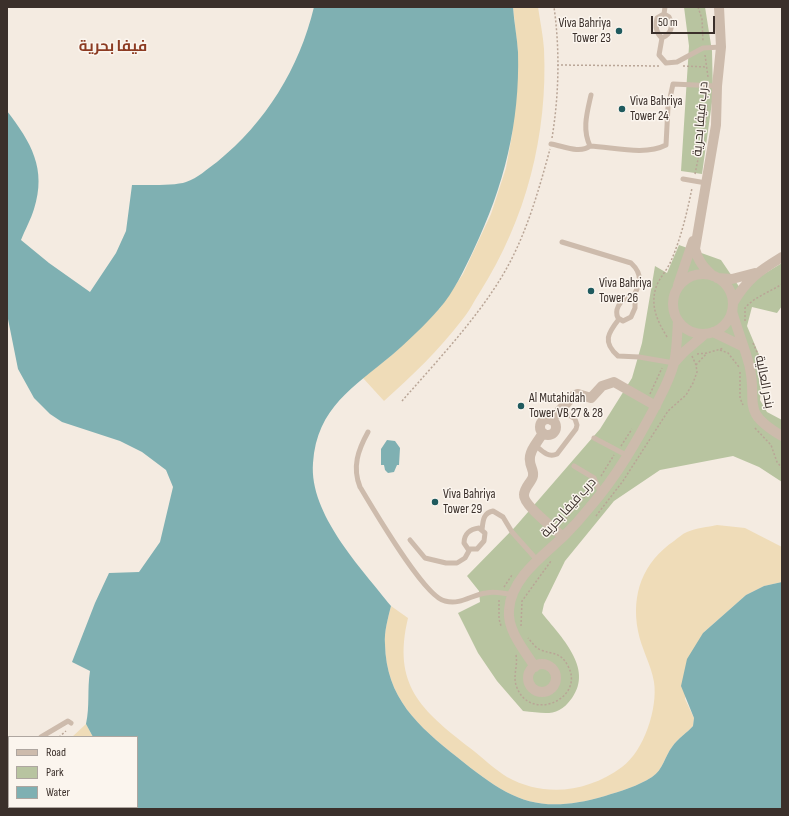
<!DOCTYPE html>
<html>
<head>
<meta charset="utf-8">
<style>
  body { margin:0 }
  #map { position:relative; width:789px; height:816px; overflow:hidden; background:#f4ebe1; font-family:"Sofia Sans Condensed",sans-serif }
  canvas { display:block }
  .frame { position:absolute; inset:0; border:8px solid #3b302b; pointer-events:none }
  .legend { position:absolute; left:8px; top:736px; width:130px; height:72px; box-sizing:border-box; background:#fbf5ee; border:1px solid #aea6a0; margin:0; padding:5px 7px; list-style:none; font-size:12px; color:#3b302b }
  .legend li { display:flex; align-items:center; gap:8px; height:20px }
  .legend b { width:20px; border:1px solid #aea6a0 }
  .scale { position:absolute; left:651px; top:16px; width:64px; height:18px; box-sizing:border-box; border:2px solid #3b302b; border-top:0; padding-left:5px; font-size:12px; line-height:14px; white-space:nowrap; color:#3b302b; -webkit-text-stroke:3px #fbf5ee; paint-order:stroke }
</style>
</head>
<body>
<div id="map">
<canvas width="789" height="816"></canvas>
<div class="frame"></div>
<ul class="legend">
<li><b style="height:5px;background:#cdbbac"></b>Road</li>
<li><b style="height:11px;background:#b8c4a0"></b>Park</li>
<li><b style="height:11px;background:#7fb0b2"></b>Water</li>
</ul>
<div class="scale">50 m</div>
</div>
<script>
const g = document.querySelector('canvas').getContext('2d');
g.lineJoin = 'round';
function paint(path, color) { g.fillStyle = color; g.fill(path, 'evenodd'); }
function stroke(path, color, width, dash) { g.strokeStyle = color; g.lineWidth = width; g.lineCap = dash ? 'butt' : 'round'; g.setLineDash(dash || []); g.stroke(path); }
function label(font, color, halo, rows, align = 'center') {
  g.font = font + ' "Sofia Sans Condensed",Cairo,sans-serif'; g.lineWidth = 3; g.setLineDash([]); g.textBaseline = 'middle'; g.strokeStyle = halo; g.fillStyle = color; for (const [text, x, y, turn = 0] of rows) {
    g.save(); g.translate(x, y); g.rotate((+turn || 0) * Math.PI / 180); g.textAlign = isNaN(turn) ? turn : align; if (halo) g.strokeText(text, 0, 0); g.fillText(text, 0, 0); g.restore();
  }
}
paint(new Path2D(`
  M 684,7 L 705,7 L 712,51 L 713,95 L 702,174 L 681,171 L 689,46 Z
  M 679,245 L 721,260 L 742,291 L 754,280 L 782,263 L 782,306 L 777,313 L 752,307 L 747,326 L 760,357 L 763,369 L 760,400 L 767,412 L 782,420 L 782,482 L 759,467 L 733,456 L 660,470 L 614,501 L 565,561 L 544,604 L 542,613 C 560,636 594,668 572,698 C 558,718 545,713 523,711 L 497,681 L 478,653 L 458,613 L 480,602 L 479,591 L 467,576 L 515,527 L 600,429 L 632,378 L 642,343 L 655,266 L 667,273 Z
  M 7,765 L 9,768 L 9,807 L 40,807 L 41,809 L 7,809 Z`), '#b8c4a0');
paint(new Path2D(`
  M 513,7 L 538,7 C 540,21 543,35 544,49 C 548,134 526,220 480,292 C 474,301 469,312 462,320 C 439,350 412,376 384,401 L 363,378 L 393,354 L 440,308 L 463,274 L 491,214 L 506,168 L 512,135 L 518,52 Z
  M 717,525 L 745,528 L 782,547 L 782,582 L 764,586 L 746,595 L 703,633 L 685,699 L 694,718 L 693,726 C 687,733 678,738 672,747 C 665,756 663,770 652,777 C 638,786 621,791 605,796 C 536,816 509,799 457,757 C 418,726 386,698 385,644 C 384,632 388,618 391,606 L 408,618 C 392,685 421,710 470,748 C 482,757 494,769 507,777 C 545,798 588,792 622,767 C 644,751 658,708 654,682 C 651,664 641,648 638,631 C 631,594 643,562 674,541 C 678,538 682,534 687,532 C 696,528 708,527 717,525 Z
  M 86,724 L 93,737 L 72,737 Z
  M 101,807 L 132,807 L 133,809 L 102,809 Z`), '#efdcb8');
paint(new Path2D(`
  M 314,7 L 513,7 C 514,22 517,37 518,52 C 520,123 504,186 474,249 C 464,270 454,292 439,309 C 425,325 408,341 392,355 C 354,387 317,407 313,463 C 309,514 361,568 391,606 C 388,618 384,632 385,644 C 386,698 418,726 457,757 C 509,799 536,816 605,796 C 621,791 638,786 652,777 C 663,770 665,756 672,747 C 678,738 687,733 693,726 L 694,718 L 681,686 L 687,659 L 703,633 L 746,595 L 764,586 L 782,582 L 782,809 L 133,809 L 132,807 L 137,807 L 137,737 L 93,737 L 86,724 C 90,706 87,690 90,671 L 72,662 L 95,603 L 109,573 L 139,572 L 160,542 L 173,487 L 166,470 L 142,452 L 120,441 L 62,422 L 50,414 L 34,398 L 18,369 L 7,314 L 7,111 C 31,142 47,169 34,209 C 31,219 25,230 21,240 L 49,263 L 90,292 L 116,253 L 126,231 L 132,185 C 145,185 175,186 186,182 C 198,178 207,169 217,162 C 266,122 299,69 314,7 Z
  M 387,440 L 395,441 L 400,448 L 399,465 L 397,465 L 394,472 L 388,473 L 385,470 L 384,465 L 381,465 L 381,449 Z`), '#7fb0b2');
stroke(new Path2D(`
  M 698,7 L 702,19 L 703,42
  M 705,55 L 708,77
  M 557,65 L 659,66
  M 683,66 L 707,67
  M 552,138 C 559,95 560,50 554,7
  M 695,174 L 705,125 L 707,105
  M 745,321 L 745,308 C 754,297 770,292 782,284
  M 667,337 C 658,322 651,308 655,291 C 657,280 667,271 671,261 C 681,238 687,213 692,188
  M 753,343 L 760,359 L 761,376
  M 720,350 L 728,353 L 739,367
  M 697,354 L 707,353 L 724,348
  M 696,365 L 707,353
  M 740,372 L 740,398 L 743,405
  M 650,394 L 662,368
  M 402,401 C 436,362 474,322 501,278 C 525,239 538,193 550,149
  M 755,428 L 771,445 L 777,462 L 782,468
  M 621,446 L 632,429
  M 601,476 L 614,455
  M 596,516 L 623,481 L 668,411 L 686,395 L 693,383 L 697,372 L 696,365 L 692,356
  M 563,522 L 592,488
  M 504,587 L 512,575
  M 499,600 L 499,619 L 501,626
  M 521,626 L 522,601 L 551,561
  M 516,655 C 518,666 513,675 516,685 C 528,724 586,699 568,666 C 560,651 553,655 541,650 C 536,649 531,641 528,638
  M 59,737 L 66,731
  M 7,766 L 9,758`), '#b9a596', 1.5, [2, 2]);
stroke(new Path2D(`
  M 664,14 L 669,17 C 674,26 671,34 662,38 C 656,33 655,26 657,18 Z
  M 664,14 L 665,7
  M 662,38 L 659,55 L 666,63 L 677,62 L 703,48 L 721,47
  M 591,95 C 587,113 582,129 590,146 C 613,147 645,156 666,145 L 668,107 L 673,84 L 717,86
  M 551,144 C 563,146 580,154 590,146
  M 683,179 L 706,183
  M 562,242 L 631,263 C 644,275 640,285 632,299
  M 627,297 L 635,302 L 635,308 L 631,317 L 623,321 L 618,318 C 614,310 620,301 627,297 Z
  M 619,319 C 608,333 602,342 618,356 L 639,357 L 674,363
  M 368,432 C 358,450 352,467 360,487 C 373,508 424,597 445,601 C 461,605 471,595 486,593 C 495,591 504,593 513,595
  M 594,438 L 628,456
  M 536,446 C 542,451 548,458 557,454 L 576,429 L 577,425 L 575,419 L 561,410
  M 574,466 L 594,478 L 601,494
  M 479,528 L 485,533 L 484,541 L 477,549 L 468,549 L 464,543 C 464,534 470,529 479,528 Z
  M 482,530 C 483,521 483,513 493,511 L 503,517 L 512,532 L 537,560
  M 410,540 L 425,558 L 446,563 L 457,563 L 465,558 L 470,549
  M 41,737 L 68,721 L 71,723
  M 7,752 L 9,751`), '#cdbbac', 5);
stroke(new Path2D(`
  M673 304a30 30 0 1 1 60 0a30 30 0 1 1-60 0Z
  M 713,276 C 704,268 698,261 695,249 L 716,125 L 717,86 L 721,47 L 719,7
  M 717,278 L 732,279 L 755,273
  M 678,285 L 693,241
  M 733,303 C 747,279 759,271 782,257
  M 732,311 C 737,329 744,346 749,364 C 759,403 738,410 782,436
  M 713,332 L 742,346
  M 674,363 L 684,352 L 705,334
  M540 427a8 8 0 1 1 16 0a8 8 0 1 1-16 0Z
  M 551,420 L 573,396 L 578,394 L 591,398 L 602,386 L 614,382 L 656,406
  M 543,433 C 538,441 528,452 530,461 C 530,466 534,470 533,476 C 532,482 524,487 524,495 C 523,505 555,529 563,537
  M528 678a14 14 0 1 1 28 0a14 14 0 1 1-28 0Z
  M 535,667 C 524,650 507,630 509,610 C 511,578 543,556 564,536 C 573,527 582,517 590,507 C 617,476 637,441 656,405 C 663,391 670,379 674,363 C 677,350 677,335 678,321`), '#cdbbac', 10);
for (const [x, y, r, color] of [
  [619,31,4,"#1f5a5e"],
  [622,109,4,"#1f5a5e"],
  [591,291,4,"#1f5a5e"],
  [521,406,4,"#1f5a5e"],
  [435,502,4,"#1f5a5e"]
]) { const dot = new Path2D(); dot.arc(x, y, r, 0, 2 * Math.PI); g.fillStyle = color; g.fill(dot); stroke(dot, '#fbf5ee', 1.5); }
label('13px', '#3b302b', '#fbf5ee', [
  ["Viva Bahriya",611,24,"right"],
  ["Tower 23",611,39,"right"],
  ["Viva Bahriya",630,102],
  ["Tower 24",630,117],
  ["Viva Bahriya",599,284],
  ["Tower 26",599,299],
  ["Al Mutahidah",529,399],
  ["Tower VB 27 & 28",529,414],
  ["Viva Bahriya",443,495],
  ["Tower 29",443,510]
], 'left');
label('13px', '#3b302b', '#fbf5ee', [
  ["درب فيفا بحرية",701,119,-85],
  ["بندر العالية",764,382,79],
  ["درب فيفا بحرية",569,508,-48]
]);
label('bold 15px', '#8c3b22', '#fbf5ee', [
  ["فيفا بحرية",113,47]
]);
</script>
</body>
</html>
